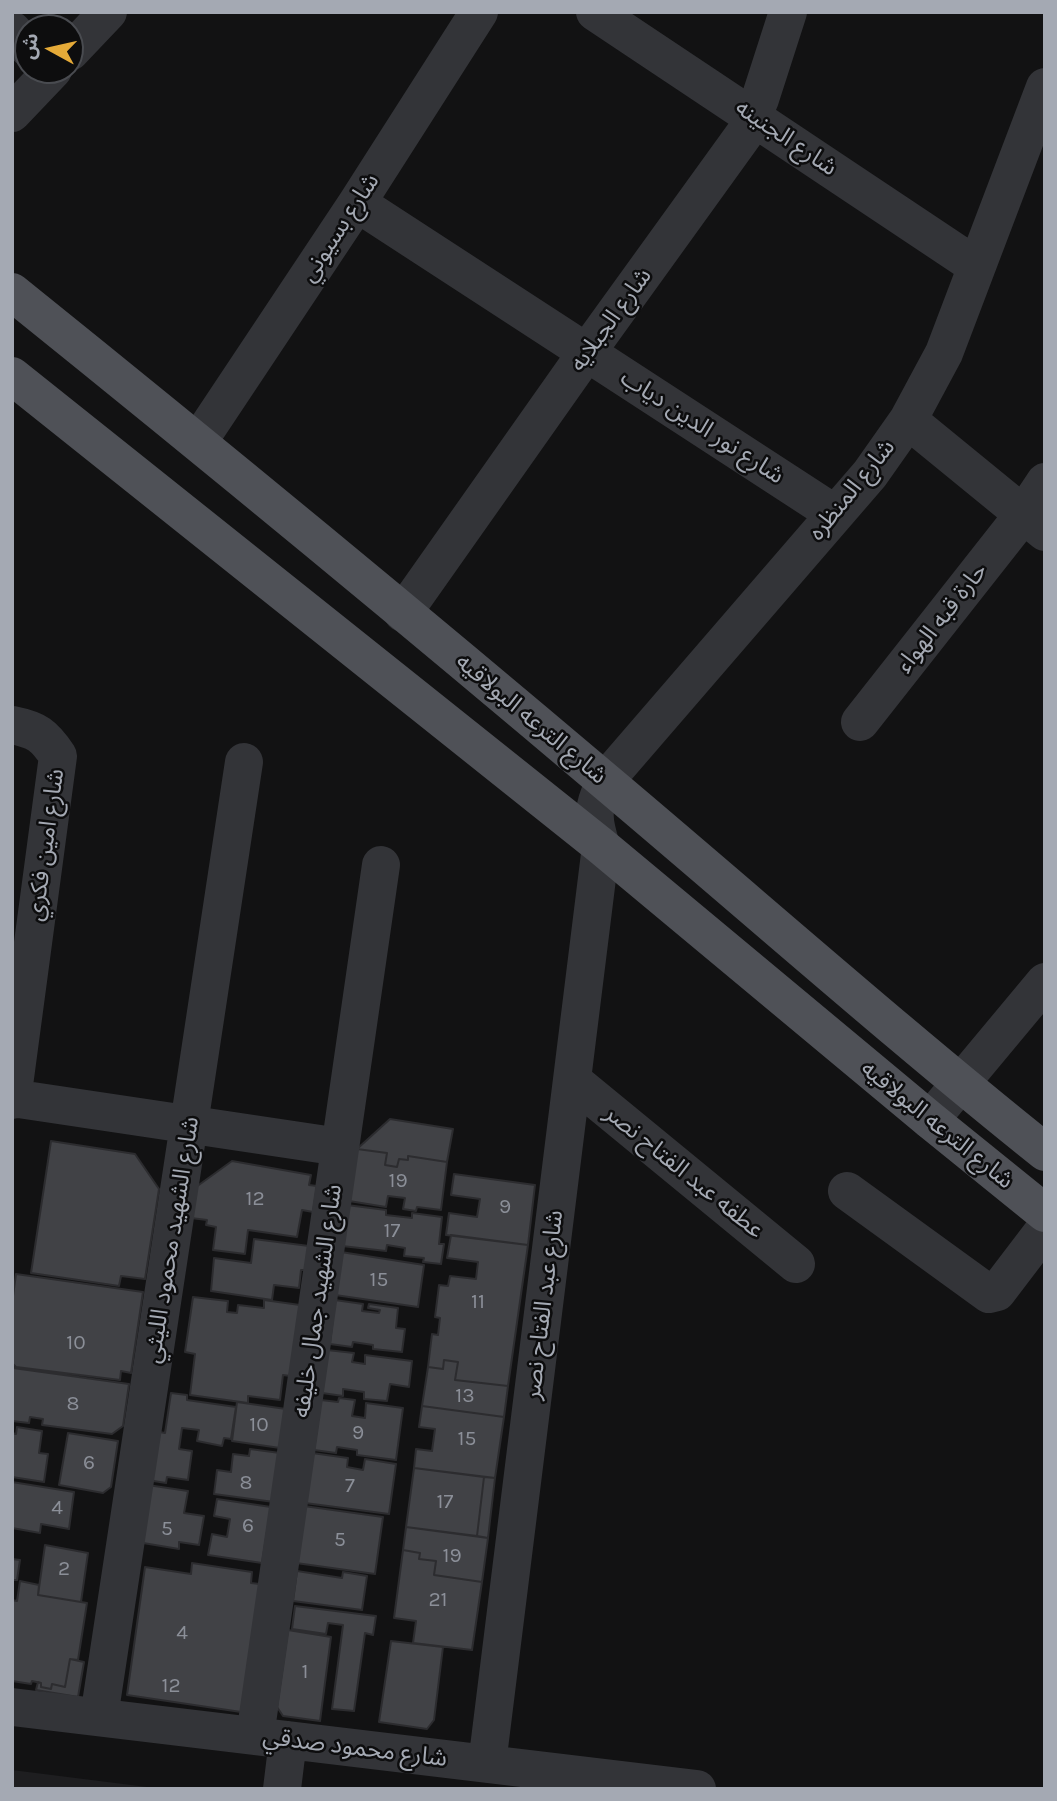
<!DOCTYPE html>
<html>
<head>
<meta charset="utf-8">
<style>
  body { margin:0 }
  #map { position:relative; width:1057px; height:1801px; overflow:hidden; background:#121213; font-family:Karla,"Noto Sans Arabic",sans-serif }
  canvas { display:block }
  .frame { position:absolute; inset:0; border:14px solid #a4a9b3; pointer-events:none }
  .north { position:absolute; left:14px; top:14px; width:70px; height:70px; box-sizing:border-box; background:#0d0d0e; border:2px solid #494b50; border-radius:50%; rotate:278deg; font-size:19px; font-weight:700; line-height:28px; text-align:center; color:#a4a9b3 }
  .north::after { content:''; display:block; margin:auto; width:24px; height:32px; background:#e5aa38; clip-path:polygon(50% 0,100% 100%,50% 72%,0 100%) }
</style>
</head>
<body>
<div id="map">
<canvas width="1057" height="1801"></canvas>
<div class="frame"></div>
<div class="north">ش</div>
</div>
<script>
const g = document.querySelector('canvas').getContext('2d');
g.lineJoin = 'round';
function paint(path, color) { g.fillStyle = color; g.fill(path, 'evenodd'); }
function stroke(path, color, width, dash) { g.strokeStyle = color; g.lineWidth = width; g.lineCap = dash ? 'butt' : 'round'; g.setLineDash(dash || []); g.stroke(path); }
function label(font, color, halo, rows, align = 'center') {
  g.font = font + ' Karla,"Noto Sans Arabic",sans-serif'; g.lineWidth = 5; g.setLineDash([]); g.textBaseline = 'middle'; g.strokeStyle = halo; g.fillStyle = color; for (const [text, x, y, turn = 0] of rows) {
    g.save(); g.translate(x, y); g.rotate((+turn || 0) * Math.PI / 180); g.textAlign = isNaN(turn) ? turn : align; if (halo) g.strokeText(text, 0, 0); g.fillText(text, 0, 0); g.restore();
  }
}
paint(new Path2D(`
  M 12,1770 L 163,1789 L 12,1789 Z`), '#1e1e20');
const building = new Path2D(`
  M 390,1119 L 453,1129 L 447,1162 L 408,1156 L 408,1160 L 399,1159 L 397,1167 L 385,1165 L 387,1153 L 357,1149 Z
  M 51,1141 L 135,1154 L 159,1189 L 145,1279 L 121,1276 L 119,1286 L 31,1273 Z
  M 357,1149 L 387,1153 L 385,1165 L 397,1167 L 399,1159 L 408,1160 L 408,1156 L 447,1162 L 441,1210 L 417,1207 L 416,1211 L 403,1209 L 405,1198 L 388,1196 L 386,1207 L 349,1201 Z
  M 232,1161 L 311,1175 L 309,1185 L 317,1186 L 313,1212 L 302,1210 L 297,1237 L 248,1230 L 245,1254 L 213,1250 L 216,1227 L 206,1225 L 207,1220 L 191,1218 L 196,1187 Z
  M 454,1174 L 535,1185 L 528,1245 L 446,1235 L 449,1213 L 477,1217 L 480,1199 L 451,1195 Z
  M 347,1205 L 386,1210 L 386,1215 L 412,1218 L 412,1213 L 442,1217 L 439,1244 L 444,1244 L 441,1264 L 423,1262 L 424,1258 L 404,1256 L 405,1248 L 387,1245 L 386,1251 L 342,1246 Z
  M 451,1235 L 528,1245 L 508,1386 L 455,1380 L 458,1362 L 444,1360 L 443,1369 L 428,1367 L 432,1334 L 438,1335 L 440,1318 L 435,1317 L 439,1285 L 448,1286 L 450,1276 L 476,1279 L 478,1262 L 447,1258 Z
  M 254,1239 L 309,1246 L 305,1270 L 301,1270 L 299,1288 L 274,1285 L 272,1300 L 211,1291 L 214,1258 L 251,1263 Z
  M 341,1252 L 424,1265 L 418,1307 L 335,1295 Z
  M 16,1274 L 143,1292 L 131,1373 L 121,1371 L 120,1380 L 16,1367 L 12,1363 L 12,1303 Z
  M 193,1297 L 228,1301 L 227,1312 L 237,1313 L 238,1305 L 264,1308 L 264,1300 L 300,1305 L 290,1376 L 283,1375 L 280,1400 L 248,1396 L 248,1403 L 190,1395 L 195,1354 L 185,1352 Z
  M 335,1300 L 363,1304 L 362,1311 L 379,1313 L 380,1310 L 368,1308 L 369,1304 L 398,1308 L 396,1328 L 405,1329 L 402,1352 L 373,1349 L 373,1345 L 353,1342 L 352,1347 L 330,1344 Z
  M 327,1350 L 354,1353 L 352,1362 L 365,1364 L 365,1355 L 412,1361 L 409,1387 L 390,1384 L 387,1401 L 364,1399 L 364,1392 L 343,1389 L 343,1396 L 322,1393 Z
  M 444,1360 L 458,1362 L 455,1380 L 508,1386 L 504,1417 L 422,1406 L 428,1367 L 443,1369 Z
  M 13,1368 L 129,1384 L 123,1426 L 112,1434 L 42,1425 L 43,1419 L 30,1417 L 29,1423 L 12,1421 Z
  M 171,1393 L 187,1395 L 187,1400 L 236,1407 L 231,1439 L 224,1438 L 222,1446 L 197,1441 L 199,1430 L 182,1428 L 179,1449 L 192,1451 L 188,1480 L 167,1477 L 166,1483 L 141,1479 L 149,1430 L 165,1433 Z
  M 339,1398 L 355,1400 L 352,1416 L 365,1418 L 366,1403 L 403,1408 L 396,1460 L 357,1455 L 357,1450 L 337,1447 L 336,1453 L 314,1450 L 321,1400 L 338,1402 Z
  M 237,1402 L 286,1409 L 280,1448 L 232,1441 Z
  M 422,1406 L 504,1417 L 495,1478 L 414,1468 L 416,1449 L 432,1451 L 435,1429 L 419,1427 Z
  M 17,1427 L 42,1431 L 39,1453 L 48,1454 L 44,1482 L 12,1477 L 12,1433 L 16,1434 Z
  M 68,1433 L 118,1441 L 111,1487 L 103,1493 L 59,1485 Z
  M 250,1449 L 280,1453 L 274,1502 L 214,1494 L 217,1470 L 231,1472 L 233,1454 L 249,1456 Z
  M 312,1453 L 348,1458 L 347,1467 L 363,1470 L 365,1459 L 396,1464 L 389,1514 L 305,1503 Z
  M 414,1468 L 484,1477 L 477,1536 L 406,1527 Z
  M 484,1477 L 495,1478 L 488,1538 L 477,1536 Z
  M 12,1482 L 74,1492 L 69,1529 L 41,1524 L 40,1533 L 12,1528 Z
  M 141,1484 L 188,1491 L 184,1513 L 204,1516 L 199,1545 L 179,1542 L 179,1549 L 131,1541 Z
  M 217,1499 L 271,1507 L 262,1563 L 208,1555 L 212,1534 L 227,1537 L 230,1519 L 214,1516 Z
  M 304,1506 L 383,1517 L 375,1574 L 296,1563 Z
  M 406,1527 L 488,1538 L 482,1582 L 434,1575 L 436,1561 L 419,1559 L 420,1553 L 403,1550 Z
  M 45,1545 L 88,1553 L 81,1602 L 38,1595 Z
  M 403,1550 L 420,1553 L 419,1559 L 436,1561 L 434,1575 L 482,1582 L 472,1650 L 413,1643 L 416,1621 L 394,1618 Z
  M 12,1559 L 20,1560 L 17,1580 L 12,1580 Z
  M 192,1563 L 252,1572 L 251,1583 L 260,1584 L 241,1712 L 127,1695 L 145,1567 L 191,1574 Z
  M 297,1571 L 342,1578 L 343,1572 L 367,1576 L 362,1610 L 293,1601 Z
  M 20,1581 L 39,1585 L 38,1595 L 87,1603 L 78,1660 L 70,1659 L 65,1687 L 52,1684 L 51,1689 L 41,1687 L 41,1683 L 32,1681 L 31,1684 L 12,1681 L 12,1600 L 17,1601 Z
  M 295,1606 L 376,1616 L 373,1635 L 365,1633 L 354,1711 L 332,1709 L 343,1625 L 328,1623 L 326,1634 L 292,1629 Z
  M 288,1630 L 331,1637 L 320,1721 L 283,1716 L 277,1707 Z
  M 391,1641 L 443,1647 L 434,1720 L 427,1729 L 379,1722 Z
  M 70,1659 L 84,1662 L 78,1697 L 36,1690 L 38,1682 L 41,1683 L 41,1687 L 51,1689 L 52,1684 L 65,1687 Z`);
paint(building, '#414246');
stroke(building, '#2c2c2f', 2);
stroke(new Path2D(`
  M 595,12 L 976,266
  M 12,30 L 28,48
  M 70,52 L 108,12
  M 12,113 L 53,70
  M 357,203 L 835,514
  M 908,420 L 1045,532
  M 198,442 L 357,203 L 479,12
  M 403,613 L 587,352 L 745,133 L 760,99 L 788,12
  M 860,722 L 1023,515 L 1045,482
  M 12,725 C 37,730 44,735 58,756 L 12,1100
  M 572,1080 L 796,1264
  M 12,1098 L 340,1147
  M 930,1120 L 1045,982
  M 847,1191 L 989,1294 L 997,1292 L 1045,1229
  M 12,1707 L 697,1789
  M 99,1717 L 244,762
  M 255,1736 L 381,865
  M 487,1764 L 601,846 C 592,817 592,809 605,781 L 870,474 L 908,420 L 944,353 L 1045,87
  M 282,1789 L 288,1740`), '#333438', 38);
stroke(new Path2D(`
  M 12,292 C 212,453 410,616 606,782 C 752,905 895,1032 1045,1152
  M 12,376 L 601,846 L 930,1120 L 1045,1213`), '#4f5157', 38);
label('21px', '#8b8f98', null, [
  ["19",398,1181],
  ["12",255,1199],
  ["9",505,1207],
  ["17",392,1231],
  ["15",379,1280],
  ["11",478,1302],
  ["10",76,1343],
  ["13",465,1396],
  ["8",73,1404],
  ["10",259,1425],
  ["9",358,1433],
  ["15",467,1439],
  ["6",89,1463],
  ["8",246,1483],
  ["7",350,1486],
  ["17",445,1502],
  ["4",57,1508],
  ["6",248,1526],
  ["5",167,1529],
  ["5",340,1540],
  ["19",452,1556],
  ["2",64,1569],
  ["21",438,1600],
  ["4",182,1633],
  ["1",305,1672],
  ["12",171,1686]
]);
label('24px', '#a4a9b3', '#0d0d0e', [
  ["شارع الجنينه",786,138,34],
  ["شارع بسيوني",340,228,-57],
  ["شارع الجبلايه",611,320,-54],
  ["شارع نور الدين دياب",702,427,33],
  ["شارع المنظره",852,490,-51],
  ["حارة قبه الهواء",942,618,-52],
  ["شارع الترعه البولاقيه",531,719,40],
  ["شارع امين فكري",46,845,-82],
  ["شارع الترعه البولاقيه",937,1125,39],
  ["عطفه عبد الفتاح نصر",684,1172,39],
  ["شارع الشهيد محمود الليثي",172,1240,-81],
  ["شارع الشهيد جمال خليفه",318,1301,-82],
  ["شارع عبد الفتاح نصر",544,1305,-83],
  ["شارع محمود صدقي",355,1748,7]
]);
</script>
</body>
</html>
